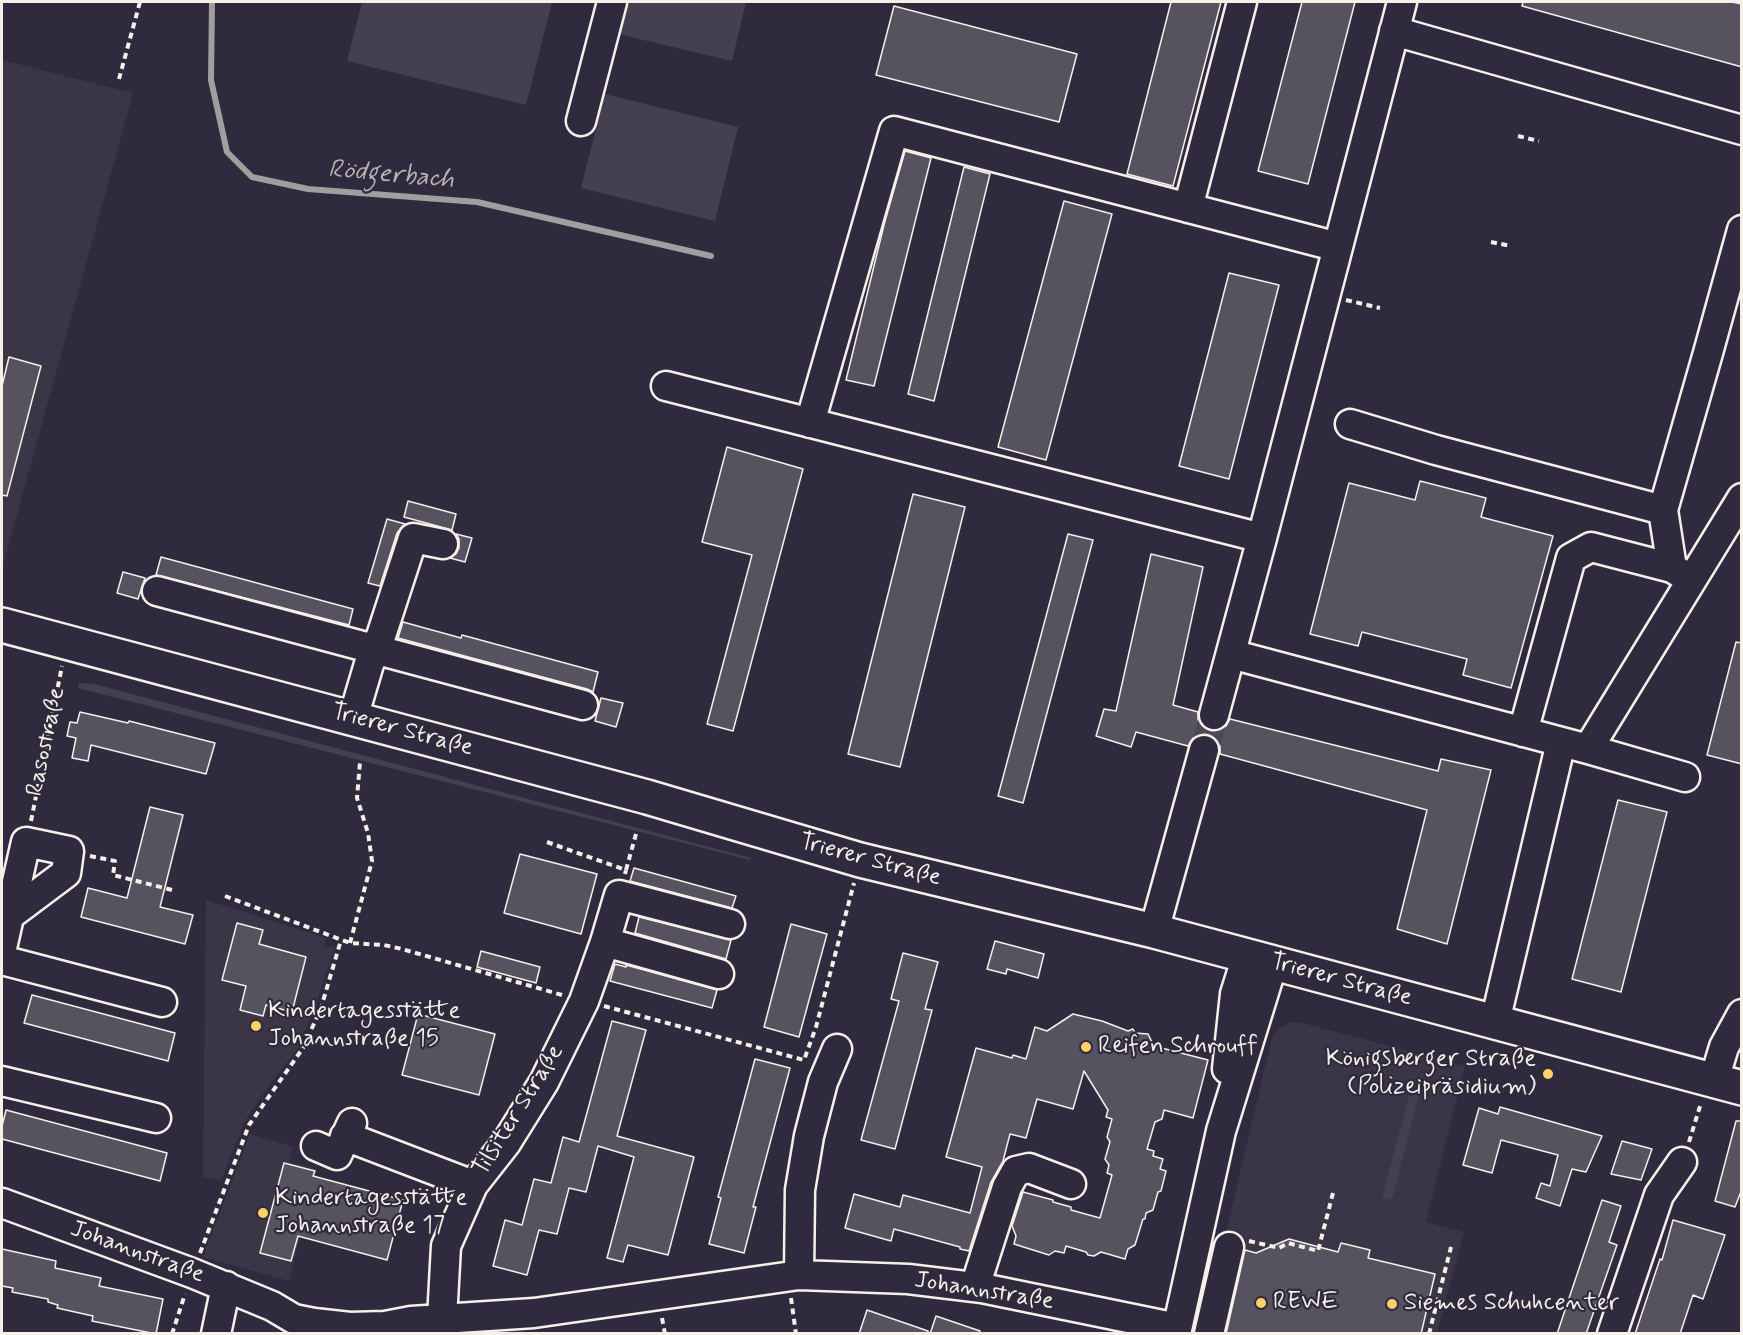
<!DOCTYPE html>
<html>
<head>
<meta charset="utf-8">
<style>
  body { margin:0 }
  #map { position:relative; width:1743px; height:1335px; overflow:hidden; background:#2f2a3d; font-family:Mynerve,sans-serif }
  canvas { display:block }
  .frame { position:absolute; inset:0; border:3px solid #f4f1e8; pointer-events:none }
</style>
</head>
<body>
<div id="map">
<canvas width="1743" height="1335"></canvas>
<div class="frame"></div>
</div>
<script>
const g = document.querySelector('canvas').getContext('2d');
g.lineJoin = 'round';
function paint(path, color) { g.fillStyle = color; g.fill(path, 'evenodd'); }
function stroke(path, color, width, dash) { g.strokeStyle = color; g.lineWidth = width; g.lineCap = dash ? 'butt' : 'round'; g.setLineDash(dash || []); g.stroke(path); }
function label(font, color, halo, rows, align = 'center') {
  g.font = font + ' Mynerve,sans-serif'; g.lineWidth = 4.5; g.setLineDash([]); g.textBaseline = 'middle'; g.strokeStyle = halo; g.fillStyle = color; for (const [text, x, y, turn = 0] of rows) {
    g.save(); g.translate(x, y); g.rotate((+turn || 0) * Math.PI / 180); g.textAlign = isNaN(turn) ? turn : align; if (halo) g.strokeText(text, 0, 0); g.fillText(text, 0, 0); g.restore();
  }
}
paint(new Path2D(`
  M 2,60 L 133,93 L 2,569 Z
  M 206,900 L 326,938 L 324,946 L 335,948 L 316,1004 L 298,1048 L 260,1098 L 244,1123 L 221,1180 L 203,1177 Z
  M 1291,1022 L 1299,1022 L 1465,1066 L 1426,1222 L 1464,1232 L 1437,1333 L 1202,1334 L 1272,1037 L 1279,1029 Z
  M 250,1134 L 293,1147 L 289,1162 L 317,1169 L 289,1281 L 203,1257 Z`), '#3b3647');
paint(new Path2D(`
  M 362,2 L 552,2 L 526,105 L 347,61 Z
  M 626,2 L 746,2 L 732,61 L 618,34 Z
  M 605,94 L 738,127 L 715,221 L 581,188 Z
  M 79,683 L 94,684 L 751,858 L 750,860 L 78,688 Z
  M 1411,1088 L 1420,1090 L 1392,1200 L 1382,1198 Z`), '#454050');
stroke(new Path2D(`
  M 212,2 L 211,80 L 227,152 L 252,177 L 308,189 L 477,202 L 711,256`), '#a19ea0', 6);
const building = new Path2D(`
  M 1171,2 L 1221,2 L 1173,186 L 1127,174 Z
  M 1302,2 L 1355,2 L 1308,184 L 1258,171 Z
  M 1523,2 L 1732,2 L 1742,4 L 1742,67 L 1522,6 Z
  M 894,6 L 1077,54 L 1059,122 L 876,75 Z
  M 905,151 L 931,158 L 874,386 L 846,380 L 885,221 Z
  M 964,167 L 990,174 L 934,401 L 908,394 Z
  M 1064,201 L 1112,214 L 1046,460 L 998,447 Z
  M 1229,273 L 1279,285 L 1229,479 L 1179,466 Z
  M 9,357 L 41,366 L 7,496 L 2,495 L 2,386 Z
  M 727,447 L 803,469 L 733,731 L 707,724 L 752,555 L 702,542 Z
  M 1420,481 L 1486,498 L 1481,517 L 1553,536 L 1511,688 L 1463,675 L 1467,659 L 1362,632 L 1358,646 L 1310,634 L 1349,483 L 1415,500 Z
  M 913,494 L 965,507 L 900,767 L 848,754 Z
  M 408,501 L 456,514 L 452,530 L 404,517 Z
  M 387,519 L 405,524 L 397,533 L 380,586 L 368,583 Z
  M 456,534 L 472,538 L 465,562 L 450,558 L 456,554 L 459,548 L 459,539 Z
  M 1068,534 L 1093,540 L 1023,803 L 998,796 Z
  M 1151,554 L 1203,567 L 1173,705 L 1198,712 L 1198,720 L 1203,727 L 1210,731 L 1219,731 L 1226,726 L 1230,719 L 1438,771 L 1441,759 L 1491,770 L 1447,944 L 1397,929 L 1427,810 L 1220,754 L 1220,746 L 1216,739 L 1208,734 L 1199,734 L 1193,738 L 1188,746 L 1136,732 L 1131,747 L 1096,736 L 1104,709 L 1116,711 Z
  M 161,557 L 353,609 L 349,625 L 156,575 Z
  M 123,572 L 145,578 L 138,599 L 117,593 Z
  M 403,622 L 461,638 L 462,635 L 598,672 L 593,692 L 587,689 L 398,638 Z
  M 1736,642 L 1742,643 L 1742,764 L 1707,755 Z
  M 601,698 L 623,703 L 616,727 L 595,721 Z
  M 80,712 L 128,723 L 129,721 L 215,743 L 206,774 L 91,745 L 88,761 L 72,758 L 76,738 L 67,736 L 70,722 L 77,723 Z
  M 1618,800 L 1667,812 L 1621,992 L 1572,979 Z
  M 150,807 L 183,815 L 160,907 L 193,915 L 185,944 L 81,917 L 88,888 L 127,898 Z
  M 520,854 L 597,874 L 581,934 L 504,913 Z
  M 634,868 L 736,896 L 732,908 L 630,881 Z
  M 639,917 L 731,940 L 726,959 L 635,933 Z
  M 237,923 L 263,930 L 259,944 L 306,957 L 292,1012 L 266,1005 L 263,1016 L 240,1010 L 246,986 L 222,980 Z
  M 791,924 L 827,934 L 799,1037 L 764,1027 Z
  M 995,941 L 1044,954 L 1038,978 L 1007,969 L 1006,974 L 987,969 Z
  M 481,951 L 540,967 L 536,983 L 477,967 Z
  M 903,953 L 938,962 L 925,1009 L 932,1010 L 895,1149 L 861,1140 L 899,1001 L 891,999 Z
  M 615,964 L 626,967 L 626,965 L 717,990 L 712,1008 L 610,981 Z
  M 32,995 L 175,1033 L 168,1061 L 24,1023 Z
  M 418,1014 L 495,1034 L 479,1095 L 402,1075 Z
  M 1073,1014 L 1102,1021 L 1128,1031 L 1133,1029 L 1135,1033 L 1148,1034 L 1154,1046 L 1208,1060 L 1193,1118 L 1164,1110 L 1162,1119 L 1155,1122 L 1147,1149 L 1154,1151 L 1153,1156 L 1163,1159 L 1160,1169 L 1166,1171 L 1161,1191 L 1158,1192 L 1153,1210 L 1146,1213 L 1145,1219 L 1143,1219 L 1135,1245 L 1128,1249 L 1125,1259 L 1101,1252 L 1094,1256 L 1088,1255 L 1086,1252 L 1066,1246 L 1064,1253 L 1055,1251 L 1049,1255 L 1014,1244 L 1016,1236 L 1012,1226 L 1023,1192 L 1053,1200 L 1053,1202 L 1071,1207 L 1071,1210 L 1100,1218 L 1112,1175 L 1107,1173 L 1109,1165 L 1105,1159 L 1110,1142 L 1107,1137 L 1112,1119 L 1106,1117 L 1108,1110 L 1084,1071 L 1073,1109 L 1037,1099 L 1026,1138 L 1010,1134 L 1003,1161 L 991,1182 L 969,1251 L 960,1249 L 960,1247 L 894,1229 L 891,1241 L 845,1228 L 854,1194 L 900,1207 L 903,1195 L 970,1213 L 982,1167 L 946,1157 L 976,1048 L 1012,1058 L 1013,1055 L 1026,1059 L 1035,1027 L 1047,1031 Z
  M 612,1021 L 646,1030 L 617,1136 L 694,1157 L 668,1255 L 628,1245 L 623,1262 L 607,1258 L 634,1157 L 598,1146 L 586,1192 L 569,1188 L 557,1234 L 539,1230 L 527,1275 L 493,1266 L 505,1220 L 522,1225 L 534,1179 L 551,1183 L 563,1137 L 579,1142 Z
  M 755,1059 L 790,1068 L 753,1207 L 756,1207 L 744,1253 L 709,1244 L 721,1198 L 718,1197 Z
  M 1500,1107 L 1602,1136 L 1586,1172 L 1572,1169 L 1560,1206 L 1536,1198 L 1541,1183 L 1550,1186 L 1558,1155 L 1501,1140 L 1492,1173 L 1463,1165 L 1479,1108 L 1498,1114 Z
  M 6,1110 L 167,1153 L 160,1181 L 2,1139 L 2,1126 Z
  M 1736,1121 L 1742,1121 L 1742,1189 L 1735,1207 L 1715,1201 Z
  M 1622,1141 L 1652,1149 L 1641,1180 L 1611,1174 Z
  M 284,1163 L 315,1171 L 313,1176 L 403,1200 L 387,1260 L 298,1236 L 291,1261 L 260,1253 Z
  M 1602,1200 L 1621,1206 L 1609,1242 L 1617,1245 L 1586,1334 L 1557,1334 Z
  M 1673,1220 L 1725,1235 L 1703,1299 L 1693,1295 L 1680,1334 L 1635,1334 L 1660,1259 L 1662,1260 Z
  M 1289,1239 L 1338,1252 L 1341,1243 L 1370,1250 L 1368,1258 L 1435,1274 L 1421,1334 L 1226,1334 L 1245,1250 L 1256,1253 Z
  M 2,1249 L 56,1261 L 55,1268 L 101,1278 L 99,1286 L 163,1299 L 156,1334 L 92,1321 L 93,1316 L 57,1308 L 58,1305 L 48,1302 L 48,1299 L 12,1292 L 13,1288 L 2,1286 Z
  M 867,1310 L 928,1331 L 928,1334 L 859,1334 Z
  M 936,1316 L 980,1331 L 979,1334 L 930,1334 Z`);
paint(building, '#56525f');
stroke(building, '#f4f1e8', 1.5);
stroke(new Path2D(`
  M 1204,750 L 1214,715`), '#4d4857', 28, [28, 14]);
const minor = new Path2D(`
  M 1394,31 L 1742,130
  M 581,121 L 612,2
  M 1188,208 L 1242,2
  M 666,386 L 1262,538
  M 810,423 L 894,131 L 1338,247
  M 1350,424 L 1436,450 L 1663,510 L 1708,353 L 1742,230
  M 1663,510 L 1672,568 L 1687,577
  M 157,591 L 583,705
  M 1231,654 L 1588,749 L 1685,777
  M 1214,715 L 1262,538 L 1402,2
  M 353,718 L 369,664 L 381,636 L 413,538 L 443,544
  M 1523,732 L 1571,558 L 1591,547 L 1672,568
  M 1588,749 L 1742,498
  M 1154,931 L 1204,750
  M 605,942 L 719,974
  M 2,948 L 26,842 L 69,851 L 66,873 L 10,915
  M 2,960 L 162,1002
  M 1495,1022 L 1561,742
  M 1227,1069 L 1235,994 L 1247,956
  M 1714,1080 L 1724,1047 L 1742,1014
  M 2,1081 L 156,1118
  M 345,1136 L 473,1185
  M 316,1146 L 337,1155 L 352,1123
  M 2,1203 L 192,1273 L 272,1306 L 294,1319 L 314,1323 L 350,1327 L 385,1326 L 411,1321 L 534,1313 L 799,1275 L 908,1279 L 982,1288 L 1177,1328
  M 799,1275 L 800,1190 L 809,1136 L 823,1082 L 837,1049
  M 975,1287 L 1007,1187 L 1016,1171 L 1029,1168 L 1071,1184
  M 442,1319 L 446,1246 L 473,1185 L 506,1143 L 544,1082 L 584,1001 L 605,942 L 619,895 L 730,924
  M 216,1334 L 226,1286
  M 1176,1334 L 1221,1131 L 1273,963
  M 1209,1334 L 1229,1247
  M 1612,1334 L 1659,1195 L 1682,1162`);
const major = new Path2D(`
  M 2,625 L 647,797 L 860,860 L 1154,931 L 1742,1088`);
stroke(minor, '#f4f1e8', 33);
stroke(major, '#f4f1e8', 38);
stroke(new Path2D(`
  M 119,79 L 140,2
  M 1518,136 L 1539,141
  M 1491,242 L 1511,246
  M 1346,300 L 1380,308
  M 31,821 L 62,666
  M 547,842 L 626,870 L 625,874
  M 90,856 L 115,861 L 113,875 L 176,891
  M 626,870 L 636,834
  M 225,896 L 350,943 L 384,945 L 402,949 L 562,995
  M 350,943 L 372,861 L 368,833 L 357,798 L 360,762
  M 604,1006 L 804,1060 L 816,1027 L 854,883
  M 1689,1142 L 1701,1103
  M 1249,1241 L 1279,1248 L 1288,1243 L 1318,1251 L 1333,1193
  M 200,1253 L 249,1125 L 303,1048 L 321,1008 L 341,940
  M 791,1298 L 796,1334
  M 662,1318 L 665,1334
  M 172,1334 L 185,1294
  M 1429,1334 L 1451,1247`), '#f4f1e8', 4, [6, 4.5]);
stroke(minor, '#2f2a3d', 28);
stroke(major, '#2f2a3d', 33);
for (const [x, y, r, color] of [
  [256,1026,6,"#ffd166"],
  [1086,1047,6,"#ffd166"],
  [1548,1074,6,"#ffd166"],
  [263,1213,6,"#ffd166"],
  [1261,1303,6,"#ffd166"],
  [1392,1304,6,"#ffd166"]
]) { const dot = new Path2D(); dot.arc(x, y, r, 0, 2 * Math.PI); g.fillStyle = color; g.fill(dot); stroke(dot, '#2f2a3d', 2); }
label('24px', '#f4f1e8', '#2f2a3d', [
  ["Trierer Straße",402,731,15],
  ["Rasostraße",47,742,-78],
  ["Trierer Straße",870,861,15],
  ["Trierer Straße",1341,981,15],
  ["Tilsiter Straße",519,1111,-58],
  ["Johannstraße",137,1253,20],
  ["Johannstraße",984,1292,9]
]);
label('24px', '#f4f1e8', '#2f2a3d', [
  ["Kindertagesstätte",268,1012],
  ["Johannstraße 15",268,1040],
  ["Reifen Schrouff",1098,1047],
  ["Königsberger Straße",1536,1060,"right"],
  ["(Polizeipräsidium)",1536,1088,"right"],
  ["Kindertagesstätte",275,1199],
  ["Johannstraße 17",275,1227],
  ["REWE",1273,1303],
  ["Siemes Schuhcenter",1404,1304]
], 'left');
label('italic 26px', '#b6b2b2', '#2f2a3d', [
  ["Rödgerbach",391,176,5]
]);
</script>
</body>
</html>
